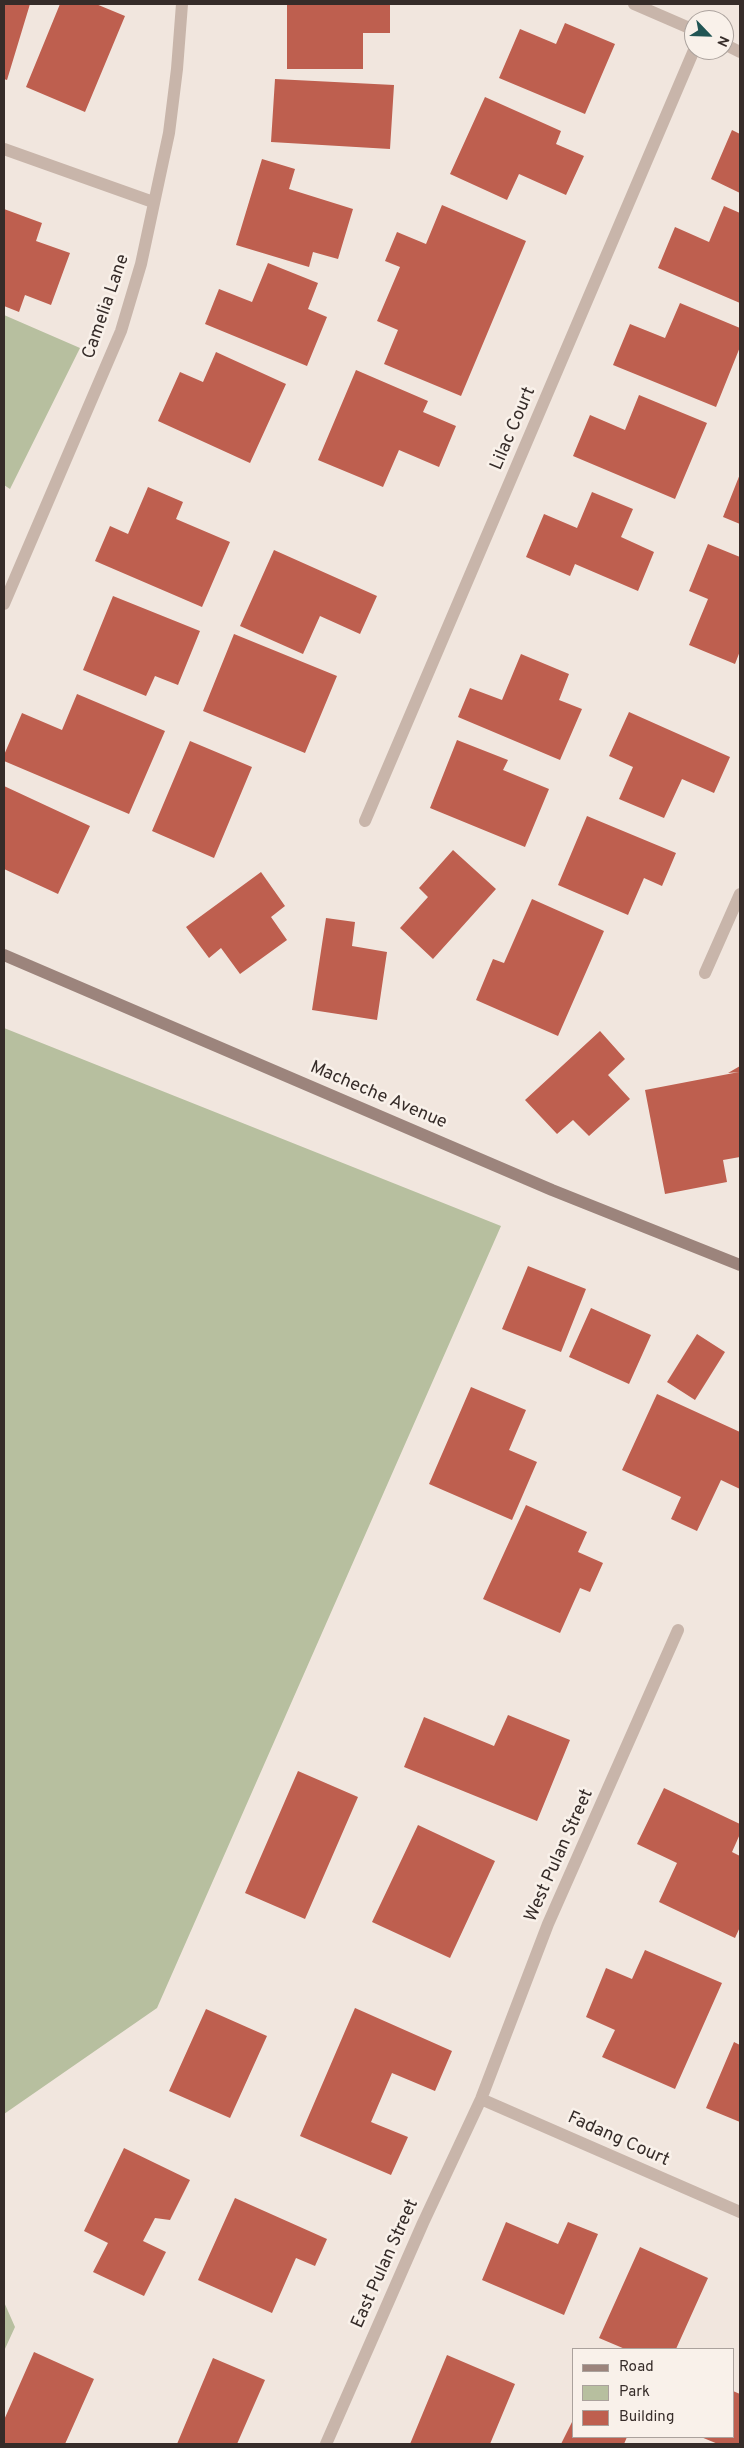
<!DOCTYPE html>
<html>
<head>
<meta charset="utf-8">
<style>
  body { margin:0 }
  #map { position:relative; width:744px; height:2448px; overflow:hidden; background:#f1e6de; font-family:Overpass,sans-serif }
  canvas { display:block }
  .frame { position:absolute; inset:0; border:5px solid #362c29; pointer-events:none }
  .legend { position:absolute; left:572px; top:2348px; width:162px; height:90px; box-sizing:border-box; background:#f9f1ea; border:1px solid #aba29d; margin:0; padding:6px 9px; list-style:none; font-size:15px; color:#362c29 }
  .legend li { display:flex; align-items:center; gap:10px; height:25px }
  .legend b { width:25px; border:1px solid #aba29d }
  .north { position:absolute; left:684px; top:10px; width:50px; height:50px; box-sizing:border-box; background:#f9f1ea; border:1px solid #aba29d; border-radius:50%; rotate:114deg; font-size:14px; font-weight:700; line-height:20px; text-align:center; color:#362c29 }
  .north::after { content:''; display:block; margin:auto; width:18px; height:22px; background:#215554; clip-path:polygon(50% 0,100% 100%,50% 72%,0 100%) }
</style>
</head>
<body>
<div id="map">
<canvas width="744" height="2448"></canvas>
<div class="frame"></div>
<ul class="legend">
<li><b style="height:6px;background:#9c847c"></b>Road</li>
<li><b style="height:14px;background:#b7bf9f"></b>Park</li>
<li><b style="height:14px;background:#be5f4f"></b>Building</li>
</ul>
<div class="north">N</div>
</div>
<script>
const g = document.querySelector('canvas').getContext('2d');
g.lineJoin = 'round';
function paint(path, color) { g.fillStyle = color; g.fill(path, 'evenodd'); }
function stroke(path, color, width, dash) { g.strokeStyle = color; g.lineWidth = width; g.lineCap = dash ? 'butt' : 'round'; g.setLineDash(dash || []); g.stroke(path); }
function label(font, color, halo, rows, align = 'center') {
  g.font = font + ' Overpass,sans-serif'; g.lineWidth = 5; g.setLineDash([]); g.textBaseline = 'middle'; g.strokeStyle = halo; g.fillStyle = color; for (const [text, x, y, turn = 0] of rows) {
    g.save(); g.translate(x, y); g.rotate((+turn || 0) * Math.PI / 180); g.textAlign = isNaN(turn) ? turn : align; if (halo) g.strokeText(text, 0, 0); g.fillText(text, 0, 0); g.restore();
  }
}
paint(new Path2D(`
  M 4,315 L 80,348 L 10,489 L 4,485 Z
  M 4,1028 L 501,1226 L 157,2008 L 4,2114 Z
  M 4,2302 L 15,2327 L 4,2351 Z`), '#b7bf9f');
paint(new Path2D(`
  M 4,4 L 30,4 L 7,80 L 4,79 Z
  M 60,4 L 96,4 L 125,16 L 85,112 L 26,87 Z
  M 287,4 L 390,4 L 390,33 L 363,33 L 363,69 L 287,69 Z
  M 565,23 L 615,44 L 585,114 L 499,78 L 520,29 L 556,44 Z
  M 275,79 L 394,85 L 390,149 L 271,142 Z
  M 485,97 L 561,131 L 556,144 L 584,156 L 566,195 L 519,174 L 507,200 L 450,174 Z
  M 732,130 L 740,134 L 740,193 L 711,179 Z
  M 262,159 L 295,169 L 289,189 L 353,209 L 338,259 L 313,252 L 309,267 L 236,245 Z
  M 442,205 L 526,241 L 461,396 L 384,364 L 398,330 L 377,321 L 400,267 L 385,261 L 397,232 L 426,244 Z
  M 724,206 L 740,213 L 740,303 L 658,268 L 675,227 L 709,242 Z
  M 4,209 L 42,223 L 36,241 L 70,253 L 51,305 L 25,295 L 19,312 L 4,306 Z
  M 268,263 L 318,283 L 308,309 L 327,317 L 307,366 L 205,324 L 219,289 L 252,302 Z
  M 680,303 L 740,328 L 740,347 L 716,407 L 613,365 L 630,324 L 665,338 Z
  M 216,352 L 286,384 L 250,463 L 158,421 L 180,372 L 203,382 Z
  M 356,370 L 428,401 L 423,412 L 456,426 L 439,467 L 399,450 L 383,487 L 318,460 Z
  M 639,395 L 707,423 L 675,499 L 573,456 L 590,415 L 625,430 Z
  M 740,474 L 740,524 L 723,517 Z
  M 148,487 L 183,502 L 176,519 L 230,542 L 202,607 L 95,561 L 110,526 L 128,534 Z
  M 592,492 L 633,509 L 621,537 L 654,552 L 638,591 L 575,564 L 570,576 L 526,557 L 544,514 L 577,528 Z
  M 708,544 L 740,557 L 740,651 L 735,664 L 689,645 L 708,599 L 689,591 Z
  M 274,550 L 377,596 L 360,634 L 320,616 L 303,654 L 240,626 Z
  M 113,596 L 200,631 L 178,685 L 155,676 L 146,696 L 83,670 Z
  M 234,634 L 337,676 L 305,753 L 203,711 Z
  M 521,654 L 569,674 L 559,700 L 582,709 L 560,760 L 458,717 L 470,688 L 502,700 Z
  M 77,694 L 165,731 L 129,814 L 4,761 L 4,755 L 22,713 L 62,730 Z
  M 629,712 L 730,757 L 714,793 L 682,779 L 664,818 L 619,799 L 633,767 L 609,756 Z
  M 457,740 L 508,760 L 503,770 L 549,789 L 525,847 L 430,808 Z
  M 190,741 L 252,767 L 214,858 L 152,831 Z
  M 4,786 L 90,826 L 58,894 L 4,869 Z
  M 587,816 L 676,853 L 662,886 L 644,878 L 628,915 L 558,885 Z
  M 453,850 L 496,889 L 433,959 L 400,928 L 428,897 L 419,888 Z
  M 261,872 L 285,906 L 271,917 L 287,940 L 240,974 L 221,948 L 209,958 L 186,927 Z
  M 532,899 L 604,931 L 558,1036 L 476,1000 L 493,959 L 504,963 Z
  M 326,918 L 355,922 L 352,946 L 387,952 L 377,1020 L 312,1010 Z
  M 600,1031 L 625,1059 L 608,1075 L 630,1099 L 589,1136 L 573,1120 L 557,1134 L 525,1100 Z
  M 740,1066 L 740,1157 L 723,1160 L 727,1182 L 665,1194 L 645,1090 L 739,1072 L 728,1073 Z
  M 528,1266 L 586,1289 L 561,1352 L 502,1329 Z
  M 591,1308 L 651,1335 L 629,1384 L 569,1357 Z
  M 697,1334 L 725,1352 L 695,1400 L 667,1382 Z
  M 471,1387 L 526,1410 L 509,1450 L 537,1462 L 512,1520 L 429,1484 Z
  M 657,1394 L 740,1432 L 740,1489 L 721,1480 L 697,1531 L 671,1519 L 681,1497 L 622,1470 Z
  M 526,1505 L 587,1532 L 578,1552 L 603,1563 L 590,1592 L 580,1588 L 560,1633 L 483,1599 Z
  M 508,1715 L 570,1740 L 537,1821 L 404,1767 L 424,1717 L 494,1746 Z
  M 298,1771 L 358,1797 L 305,1919 L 245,1893 Z
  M 664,1788 L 740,1824 L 740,1834 L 732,1852 L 740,1856 L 740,1927 L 735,1938 L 659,1902 L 677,1863 L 637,1844 Z
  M 418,1825 L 495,1861 L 450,1958 L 372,1922 Z
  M 645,1950 L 722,1983 L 675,2089 L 602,2057 L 615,2030 L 586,2017 L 606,1968 L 632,1979 Z
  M 355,2008 L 452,2051 L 435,2091 L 392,2073 L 371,2122 L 408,2137 L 391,2175 L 300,2136 Z
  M 206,2009 L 267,2036 L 230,2118 L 169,2091 Z
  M 734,2042 L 740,2045 L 740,2122 L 706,2108 Z
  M 124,2148 L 190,2180 L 170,2220 L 155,2218 L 143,2241 L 166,2252 L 144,2296 L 93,2272 L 108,2243 L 84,2231 Z
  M 235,2198 L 327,2239 L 315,2266 L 296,2258 L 272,2313 L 198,2280 Z
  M 506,2222 L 558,2244 L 568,2222 L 598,2234 L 564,2315 L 482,2280 Z
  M 640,2247 L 708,2278 L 676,2349 L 625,2349 L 599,2338 Z
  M 34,2352 L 94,2379 L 65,2444 L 4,2444 L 4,2420 Z
  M 447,2355 L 515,2384 L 490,2444 L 410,2444 Z
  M 213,2358 L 265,2380 L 237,2444 L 177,2444 Z
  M 733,2391 L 740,2394 L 740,2444 L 718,2444 L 701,2437 L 733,2437 Z
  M 573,2420 L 573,2437 L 627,2437 L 624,2444 L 561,2444 Z`), '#be5f4f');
stroke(new Path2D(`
  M 634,4 L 694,30
  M 724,44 L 740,52
  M 4,149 L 153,202
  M 4,604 L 121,331 L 141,264 L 169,133 L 177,69 L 182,4
  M 365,821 L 694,50
  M 705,973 L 740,894
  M 481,2099 L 740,2212
  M 326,2444 L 423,2223 L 481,2099 L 548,1924 L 678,1630`), '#c8b5aa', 12);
stroke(new Path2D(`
  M 4,955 L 552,1190 L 740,1265`), '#9c847c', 12);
label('18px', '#362c29', '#f9f1ea', [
  ["Camelia Lane",107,307,-71],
  ["Lilac Court",514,429,-67],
  ["Macheche Avenue",378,1096,23],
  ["West Pulan Street",560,1856,-66],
  ["Fadang Court",618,2140,24],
  ["East Pulan Street",386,2264,-66]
]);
</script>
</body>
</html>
